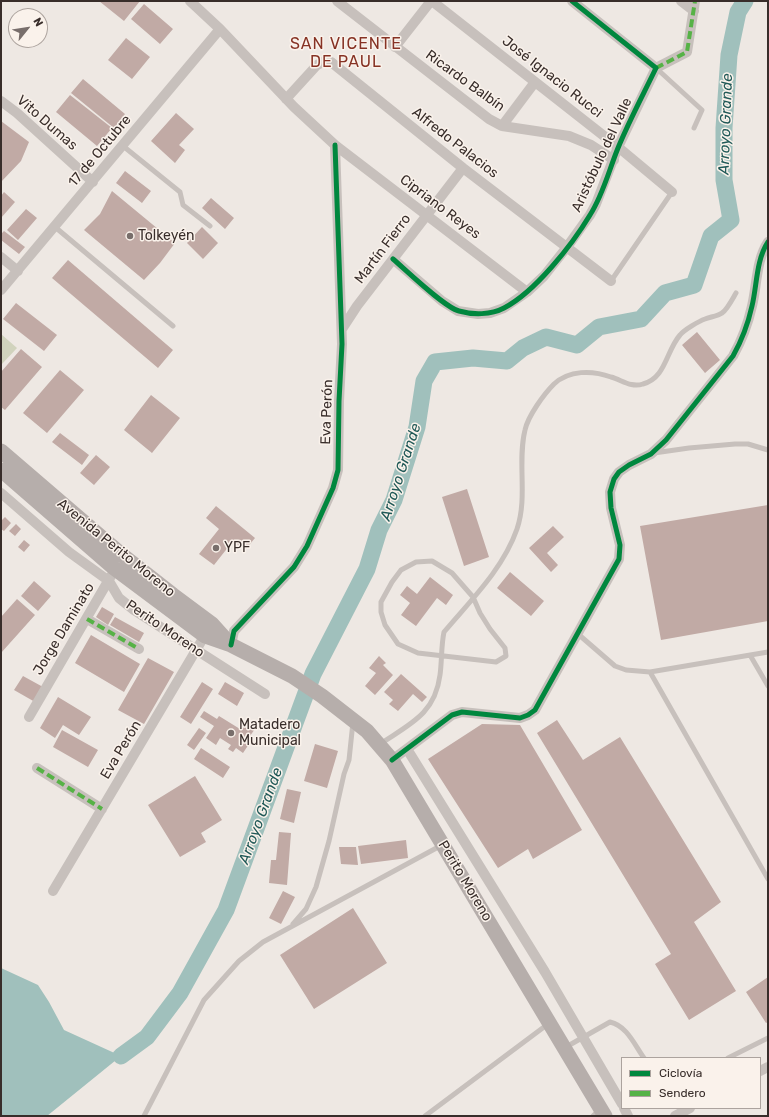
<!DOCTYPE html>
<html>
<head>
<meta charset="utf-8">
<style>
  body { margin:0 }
  #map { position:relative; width:769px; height:1117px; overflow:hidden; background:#eee8e3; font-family:Rubik,sans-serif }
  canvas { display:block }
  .frame { position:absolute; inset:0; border:2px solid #382d2a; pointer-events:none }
  .legend { position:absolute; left:621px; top:1057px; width:140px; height:52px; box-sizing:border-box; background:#faf2eb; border:1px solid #aca39e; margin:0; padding:5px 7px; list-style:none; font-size:12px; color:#382d2a }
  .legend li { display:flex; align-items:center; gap:8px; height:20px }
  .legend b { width:20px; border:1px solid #aca39e }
  .north { position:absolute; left:8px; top:8px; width:40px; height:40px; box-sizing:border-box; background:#faf2eb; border:1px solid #aca39e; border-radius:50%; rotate:60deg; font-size:11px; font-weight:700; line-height:16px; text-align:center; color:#382d2a }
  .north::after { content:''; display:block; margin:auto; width:14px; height:18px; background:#786e6b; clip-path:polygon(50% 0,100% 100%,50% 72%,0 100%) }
</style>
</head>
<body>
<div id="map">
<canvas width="769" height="1117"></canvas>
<div class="frame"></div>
<ul class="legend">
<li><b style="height:5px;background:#00873e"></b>Ciclovía</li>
<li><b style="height:5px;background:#56b246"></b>Sendero</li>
</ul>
<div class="north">N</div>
</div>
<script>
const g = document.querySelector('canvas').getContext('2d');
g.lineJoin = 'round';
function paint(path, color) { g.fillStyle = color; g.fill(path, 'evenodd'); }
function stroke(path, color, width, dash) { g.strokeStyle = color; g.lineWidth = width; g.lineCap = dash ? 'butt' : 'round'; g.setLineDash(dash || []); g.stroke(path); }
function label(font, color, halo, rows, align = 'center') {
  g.font = font + ' Rubik,sans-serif'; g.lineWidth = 3; g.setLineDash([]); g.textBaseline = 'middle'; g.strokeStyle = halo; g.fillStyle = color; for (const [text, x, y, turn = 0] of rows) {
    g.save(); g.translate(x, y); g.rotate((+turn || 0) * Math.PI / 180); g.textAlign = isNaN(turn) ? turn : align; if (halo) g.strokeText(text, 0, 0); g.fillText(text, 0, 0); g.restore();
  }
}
paint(new Path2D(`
  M 1,334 L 17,348 L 1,365 Z`), '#d1d3bd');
paint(new Path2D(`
  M 1,968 L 38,985 L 49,1002 L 64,1030 L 121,1056 L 47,1116 L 1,1116 Z`), '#a0c0bc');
stroke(new Path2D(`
  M 121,1056 L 147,1037 L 180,993 L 226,910 L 313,674 L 367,569 L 379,530 L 394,500 L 417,427 L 424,381 L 435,362 L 473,358 L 507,361 L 523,348 L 546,337 L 577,345 L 599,327 L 641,319 L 665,293 L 694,285 L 711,236 L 731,220 L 724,180 L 724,128 L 729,55 L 738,12 L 745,1`), '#a0c0bc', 17);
paint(new Path2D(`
  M 99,1 L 140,1 L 124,21 Z
  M 144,4 L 173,29 L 160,44 L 131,19 Z
  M 126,38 L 150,57 L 132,79 L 108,60 Z
  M 83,79 L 125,114 L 114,128 L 71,93 Z
  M 70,95 L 112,128 L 97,146 L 56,112 Z
  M 176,113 L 194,129 L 179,145 L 185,150 L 175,163 L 151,141 Z
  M 1,121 L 29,142 L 21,161 L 1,182 Z
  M 125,171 L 151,191 L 142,203 L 116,183 Z
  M 112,191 L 175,243 L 160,263 L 144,280 L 84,230 L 100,214 Z
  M 4,192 L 15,202 L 1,218 L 1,196 Z
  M 211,198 L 234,218 L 225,229 L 202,208 Z
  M 26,209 L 37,218 L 18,240 L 7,230 Z
  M 202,227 L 218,243 L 203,259 L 187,243 Z
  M 4,231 L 25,247 L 19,254 L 1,240 L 1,234 Z
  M 68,260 L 173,350 L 158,368 L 52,278 Z
  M 16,303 L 57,335 L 44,351 L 3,319 Z
  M 697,332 L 720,360 L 705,373 L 682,345 Z
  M 21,349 L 42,367 L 5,410 L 1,407 L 1,372 Z
  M 60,370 L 84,390 L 47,433 L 23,413 Z
  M 151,395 L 180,418 L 152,453 L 124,430 Z
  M 60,433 L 89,455 L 82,465 L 52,442 Z
  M 96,455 L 110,467 L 94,485 L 80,473 Z
  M 467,489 L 489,557 L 464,566 L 442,497 Z
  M 768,505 L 768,621 L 661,640 L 640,526 Z
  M 216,506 L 255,538 L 245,550 L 233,541 L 214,565 L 199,554 L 219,529 L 206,518 Z
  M 5,517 L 11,523 L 4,531 L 1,529 L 1,521 Z
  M 16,524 L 21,529 L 15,536 L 9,531 Z
  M 553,526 L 564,537 L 547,553 L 558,565 L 551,572 L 529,548 Z
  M 24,540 L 30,545 L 24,552 L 18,547 Z
  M 510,572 L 544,601 L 531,616 L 497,588 Z
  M 430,577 L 453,595 L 446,605 L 437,598 L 416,626 L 401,615 L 410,603 L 400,595 L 407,586 L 417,594 Z
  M 34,581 L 51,596 L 38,611 L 21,596 Z
  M 17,599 L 35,615 L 1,653 L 1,617 Z
  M 102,607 L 114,614 L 108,625 L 96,617 Z
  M 115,617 L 144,633 L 139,642 L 110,625 Z
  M 91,635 L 140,664 L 124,692 L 75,663 Z
  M 379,656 L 386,663 L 383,665 L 393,675 L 375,695 L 365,686 L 376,673 L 369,668 Z
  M 148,658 L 174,672 L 144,724 L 118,710 Z
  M 401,674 L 427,697 L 422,702 L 413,694 L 398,711 L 389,704 L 393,700 L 384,692 Z
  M 23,676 L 43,687 L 35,702 L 14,690 Z
  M 202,682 L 213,689 L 191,724 L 180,717 Z
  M 225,682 L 244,693 L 237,706 L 218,694 Z
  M 58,697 L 91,717 L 79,735 L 63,725 L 55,738 L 40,728 Z
  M 204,711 L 217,719 L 219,716 L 240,729 L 246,720 L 257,726 L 250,736 L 253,738 L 243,753 L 236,748 L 233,752 L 228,749 L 231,745 L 220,738 L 216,745 L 206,738 L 214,726 L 200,717 Z
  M 557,720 L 583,760 L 620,737 L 721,902 L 694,922 L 736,991 L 689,1020 L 655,964 L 671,954 L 537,733 Z
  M 482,724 L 520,725 L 582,830 L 533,859 L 528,849 L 498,868 L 428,759 Z
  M 199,728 L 206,733 L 194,750 L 187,745 Z
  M 62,730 L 98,750 L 88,767 L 53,747 Z
  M 315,744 L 338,751 L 327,788 L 304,781 Z
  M 201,748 L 230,767 L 223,778 L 194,759 Z
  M 195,776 L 222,820 L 201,833 L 206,842 L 180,857 L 148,805 Z
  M 287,789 L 301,792 L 294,823 L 280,819 Z
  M 279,832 L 291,833 L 287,885 L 269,883 L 271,860 L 276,860 Z
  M 406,840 L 408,858 L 361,864 L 358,846 Z
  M 339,847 L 356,847 L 358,865 L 341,864 Z
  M 283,891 L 295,897 L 281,924 L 269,918 Z
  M 353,908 L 387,963 L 314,1009 L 280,955 Z
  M 768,977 L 768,1022 L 766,1023 L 746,992 Z`), '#c1aaa5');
stroke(new Path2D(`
  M 656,68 L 702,110 L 694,128
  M 123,146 L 180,192 L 183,205 L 210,226
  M 55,227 L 173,326
  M 611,281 L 672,192
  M 654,453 L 689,448 L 735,444 L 748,444 L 768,450
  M 432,561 L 452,573 L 473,597 L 480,613 L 490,629 L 505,648 L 506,656 L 496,662 L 418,653 L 398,644 L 385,625 L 381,612 L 381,602 L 392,582 L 401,570 L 416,562 Z
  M 578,634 L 615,666 L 626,670 L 650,672 L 768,652
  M 750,655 L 768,686
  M 650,672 L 768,879
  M 380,744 C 410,724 435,714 440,675 C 442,661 441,646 444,632 C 471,600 503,569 517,529 C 528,497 517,462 525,430 C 528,416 544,394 554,384 C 569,370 592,370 611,377 C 622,380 631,388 643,384 C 666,378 666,351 680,335 C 684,330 699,321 705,319 C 710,317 718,316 722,313 C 727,310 733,298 736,293
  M 293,924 L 306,909 L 316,887 L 329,841 L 344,774 L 349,760 L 353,722
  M 566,1047 L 610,1022 C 627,1026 634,1044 644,1058
  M 728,1058 L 768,1038
  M 144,1116 L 204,1000 L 239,961 L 263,942 L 442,845
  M 425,1116 L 548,1024
  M 593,1116 L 600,1109`), '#c7c0bc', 5);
stroke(new Path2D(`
  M 190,1 L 220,29 L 294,107 L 335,145 L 527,292
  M 337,1 L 489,119 L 502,126 L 569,136 L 591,145 L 614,160
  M 432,1 L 618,147 L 672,192
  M 572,1 L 656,68
  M 681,1 L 694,11
  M 395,47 L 431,1
  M 286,99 L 317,65 L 323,62 L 331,62 L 463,168 L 611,281
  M 1,101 L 17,113 L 93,182
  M 502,126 L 535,82
  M 1,257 L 18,271
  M 393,259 L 442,301 L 458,311 L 478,314 L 490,313 L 504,308 L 527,292 L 544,276 L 567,247 L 590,215 L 596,204 L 618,147 L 656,68 L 687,52 L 695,1
  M 1,290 L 220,29
  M 342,329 L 357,306 L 463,168
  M 1,493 L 69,552 L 109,581 L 119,598 L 134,610 L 265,694
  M 87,619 L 139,649
  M 231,645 L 234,631 L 294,567 L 307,546 L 333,488 L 338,470 L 339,401 L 342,344 L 335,145
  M 29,717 L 111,576
  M 407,749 L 545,972 L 622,1104
  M 392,760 L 452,715 L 462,712 L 520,718 L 528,715 L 535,710 L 619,559 L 620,545 L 611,508 L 610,492 L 614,479 L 619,472 L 629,465 L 651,454 L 666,440 L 733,356 C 742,340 748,324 752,306 C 757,286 756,260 768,242
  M 37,768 L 102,809
  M 53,891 L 208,630
  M 760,1071 L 768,1067
  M 624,1108 L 628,1116
  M 675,1116 L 690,1108`), '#c7c0bc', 10);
stroke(new Path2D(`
  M 1,451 L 122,555 L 173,595 L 212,624 L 230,644
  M 1,470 L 114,568 L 205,636 L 231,645 L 292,676 L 322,696 L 367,731 L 392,760 L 605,1116`), '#b6aeab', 15);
stroke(new Path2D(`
  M 656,68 L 687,52 L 695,1
  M 87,619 L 139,649
  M 37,768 L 102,809`), '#56b246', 4, [8, 4]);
stroke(new Path2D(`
  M 393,259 C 407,271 444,307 459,311 C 473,315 491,315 504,308 C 535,292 572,245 590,215 C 603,195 609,170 618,148 C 629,121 643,95 656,68 L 572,1
  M 231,645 L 234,631 L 294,567 L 307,546 L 333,488 L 338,470 L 339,401 L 342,344 L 335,145
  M 392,760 L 452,715 L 462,712 L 520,718 L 528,715 L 535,710 L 619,559 L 620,545 L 611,508 L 610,492 L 614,479 L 619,472 L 629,465 L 651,454 L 666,440 L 733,356 C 742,340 748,324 752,306 C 757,286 756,260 768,242`), '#00873e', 5);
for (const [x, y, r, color] of [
  [130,236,4,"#786e6b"],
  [216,548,4,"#786e6b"],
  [231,733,4,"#786e6b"]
]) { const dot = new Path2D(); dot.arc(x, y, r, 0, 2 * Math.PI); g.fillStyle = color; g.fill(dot); stroke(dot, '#faf2eb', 1.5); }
label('14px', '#382d2a', '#faf2eb', [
  ["José Ignacio Rucci",552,77,38],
  ["Ricardo Balbín",465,81,36],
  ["Vito Dumas",47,123,41],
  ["Alfredo Palacios",455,143,38],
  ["17 de Octubre",100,151,-50],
  ["Aristóbulo del Valle",602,155,-65],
  ["Cipriano Reyes",440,207,37],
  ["Martín Fierro",383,249,-53],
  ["Eva Perón",327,412,-88],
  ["Avenida Perito Moreno",116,548,39],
  ["Jorge Daminato",64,629,-59],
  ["Perito Moreno",165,629,34],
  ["Eva Perón",121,750,-59],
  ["Perito Moreno",465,881,59]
]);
label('14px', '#382d2a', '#faf2eb', [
  ["Tolkeyén",138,236],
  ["YPF",224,548],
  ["Matadero",239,725],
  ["Municipal",239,741]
], 'left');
label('italic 15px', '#205957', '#faf2eb', [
  ["Arroyo Grande",726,124,-88],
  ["Arroyo Grande",401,472,-72],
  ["Arroyo Grande",261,816,-70]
]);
g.letterSpacing = '1px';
label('16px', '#863224', '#faf2eb', [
  ["SAN VICENTE",346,44],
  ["DE PAUL",346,62]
]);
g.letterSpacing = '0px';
</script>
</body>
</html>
